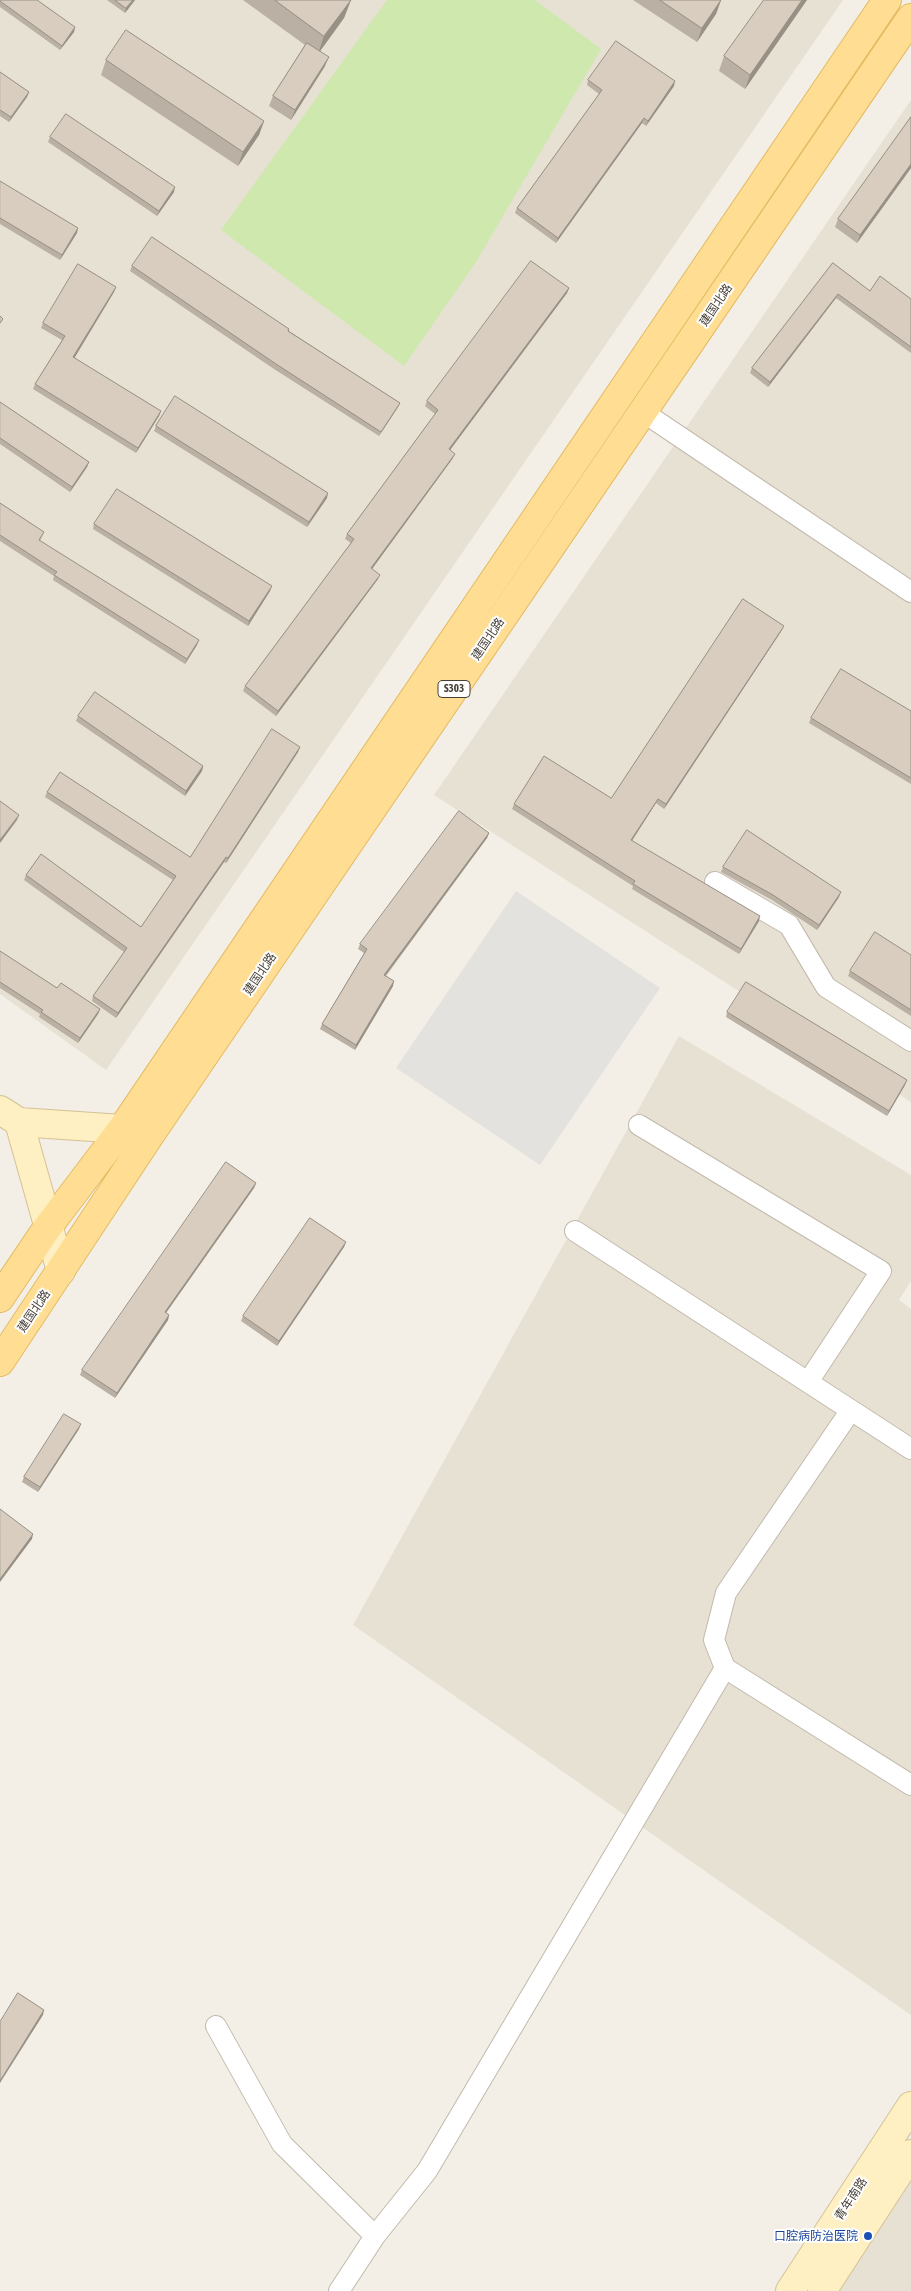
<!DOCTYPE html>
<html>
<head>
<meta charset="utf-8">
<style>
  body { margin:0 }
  canvas { display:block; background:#f3efe6 }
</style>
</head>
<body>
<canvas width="911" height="2291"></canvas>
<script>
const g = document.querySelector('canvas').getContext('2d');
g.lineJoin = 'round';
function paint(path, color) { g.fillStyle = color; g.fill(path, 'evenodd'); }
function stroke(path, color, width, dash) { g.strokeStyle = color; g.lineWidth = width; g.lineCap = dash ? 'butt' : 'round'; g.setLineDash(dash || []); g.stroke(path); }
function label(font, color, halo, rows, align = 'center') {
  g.font = font + ' "Asap Condensed","Noto Sans SC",sans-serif'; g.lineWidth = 4; g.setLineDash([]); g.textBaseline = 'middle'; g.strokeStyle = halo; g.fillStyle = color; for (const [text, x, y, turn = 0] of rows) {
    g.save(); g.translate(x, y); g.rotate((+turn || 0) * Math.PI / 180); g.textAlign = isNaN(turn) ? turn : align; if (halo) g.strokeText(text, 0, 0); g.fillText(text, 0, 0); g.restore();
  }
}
paint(new Path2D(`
  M 0,0 L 843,0 L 106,1070 L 0,994 Z
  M 911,100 L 911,1102 L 434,795 Z
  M 679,1036 L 911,1175 L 911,1281 L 899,1300 L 911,1309 L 911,2015 L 353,1625 Z
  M 911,2181 L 911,2291 L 835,2291 Z`), '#e7e1d4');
paint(new Path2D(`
  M 387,0 L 535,0 L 601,49 L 476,262 L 404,366 L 221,230 Z`), '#cfe8ae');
paint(new Path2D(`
  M 516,891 L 660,988 L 540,1165 L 396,1068 Z`), '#e4e2de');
const street = new Path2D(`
  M 643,412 L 911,592
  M 715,882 L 789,925 L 826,987 L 911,1041
  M 639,1125 L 881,1271 L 808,1382
  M 575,1231 L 911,1449
  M 851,1410 L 726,1593 L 714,1640 L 725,1668 L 911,1785
  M 216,2026 L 282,2144 L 375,2236
  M 339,2291 L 375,2236 L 427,2171 L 725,1668`);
const secondary = new Path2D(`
  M 0,1110 L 19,1122
  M 19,1122 L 61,1271
  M 19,1122 L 122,1129 L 142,1133
  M 790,2291 L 911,2106
  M 822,2291 L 911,2154`);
const primary = new Path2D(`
  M 0,1298 L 47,1228 L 122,1129 L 887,0
  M 0,1362 L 150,1135 L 911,18`);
stroke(street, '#c2b9ab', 22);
stroke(secondary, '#d4c295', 30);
stroke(primary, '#e4bb63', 30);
stroke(street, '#fff', 20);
stroke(secondary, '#fff0c4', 28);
stroke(primary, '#ffde93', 28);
paint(new Path2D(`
  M 0,0 L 75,27 L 74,32 L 60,50 L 0,7 Z
  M 107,0 L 135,0 L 125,13 Z
  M 243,0 L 351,0 L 344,18 L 320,51 L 325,66 L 291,120 L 269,106 L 273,96 L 305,45 Z
  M 633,0 L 721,0 L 716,14 L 697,42 Z
  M 807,0 L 745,89 L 719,71 L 724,56 Z
  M 106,60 L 264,121 L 259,135 L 238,166 L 101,75 Z
  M 0,72 L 29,92 L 27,97 L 9,122 L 0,116 Z
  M 588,80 L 674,86 L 646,126 L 642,123 L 556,243 L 515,213 L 517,208 L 599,94 L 587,85 Z
  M 911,117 L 911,168 L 857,243 L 835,227 L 838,219 Z
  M 50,137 L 174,192 L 157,216 L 48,142 Z
  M 0,181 L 77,233 L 60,260 L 0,224 Z
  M 833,263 L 870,291 L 911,299 L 911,353 L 836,298 L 768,387 L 750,373 L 752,368 Z
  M 132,266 L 289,329 L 289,331 L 400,403 L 398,407 L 379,436 L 274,369 L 130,271 Z
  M 116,287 L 114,292 L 74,358 L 161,411 L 159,416 L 136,453 L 33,389 L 35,384 L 62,340 L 41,328 L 43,323 Z
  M 569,288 L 567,293 L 450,450 L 453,458 L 372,569 L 378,579 L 276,716 L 243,691 L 245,686 L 351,543 L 345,539 L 347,534 L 435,414 L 425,406 L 427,401 Z
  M 0,402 L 89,462 L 87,467 L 70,492 L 0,444 Z
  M 156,426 L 327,498 L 307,527 L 154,431 Z
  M 0,503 L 44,532 L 40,541 L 197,645 L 185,664 L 53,580 L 54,576 L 0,541 Z
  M 94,524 L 270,591 L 248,626 L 93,529 Z
  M 782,630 L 664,809 L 656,803 L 632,841 L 759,921 L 739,954 L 632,889 L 633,886 L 512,809 L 514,804 L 611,798 Z
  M 911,711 L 911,784 L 809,723 L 811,718 Z
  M 78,716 L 203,766 L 202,771 L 185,796 L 76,721 Z
  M 300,747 L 298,752 L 226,863 L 224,862 L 116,1018 L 92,1001 L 93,996 L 124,952 L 24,880 L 26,875 L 141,927 L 173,880 L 45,797 L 47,792 L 190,857 Z
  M 489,833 L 487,838 L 386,976 L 393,986 L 355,1050 L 320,1029 L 322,1024 L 364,953 L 358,949 L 360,944 Z
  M 723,867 L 839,897 L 817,930 L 772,900 L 721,872 Z
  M 0,951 L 57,988 L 100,1009 L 98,1014 L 78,1043 L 39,1017 L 40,1014 L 0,988 Z
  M 911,955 L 911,1016 L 848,976 L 850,971 Z
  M 727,1012 L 905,1085 L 887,1116 L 726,1017 Z
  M 256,1183 L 254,1188 L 166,1313 L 169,1315 L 168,1320 L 115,1398 L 80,1375 L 82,1370 Z
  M 346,1242 L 344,1247 L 277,1346 L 241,1321 L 243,1316 Z
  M 79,1429 L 38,1492 L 22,1482 L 24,1477 Z`), '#bab0a3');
paint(new Path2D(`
  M 133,0 L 135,0 L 125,13 L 126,8 Z
  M 351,0 L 344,18 L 318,54 L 324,36 Z
  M 721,0 L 716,14 L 697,42 L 702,28 Z
  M 802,0 L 807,0 L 745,89 L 750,75 Z
  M 75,27 L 74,32 L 60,50 L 62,46 Z
  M 329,57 L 325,66 L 291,120 L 295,110 Z
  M 675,81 L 674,86 L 646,126 L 648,121 Z
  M 29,92 L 27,97 L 9,122 L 11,117 Z
  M 644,118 L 642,123 L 556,243 L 558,238 Z
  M 264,121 L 259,135 L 238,166 L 243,152 Z
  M 911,164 L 911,168 L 857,243 L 860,235 Z
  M 175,187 L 174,192 L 157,216 L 159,211 Z
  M 78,228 L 77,233 L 60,260 L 62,255 Z
  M 116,287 L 114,292 L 72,362 L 73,357 Z
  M 569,288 L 567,293 L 447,454 L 449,449 Z
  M 838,294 L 836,298 L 768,387 L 770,382 Z
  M 400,403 L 398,407 L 379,436 L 381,432 Z
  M 161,411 L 159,416 L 136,453 L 138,448 Z
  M 455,454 L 453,458 L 369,573 L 371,568 Z
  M 89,462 L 87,467 L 70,492 L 72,487 Z
  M 328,493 L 327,498 L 307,527 L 309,522 Z
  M 380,575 L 378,579 L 276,716 L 278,711 Z
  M 272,586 L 270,591 L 248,626 L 249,621 Z
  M 784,626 L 782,630 L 664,809 L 666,804 Z
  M 199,640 L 197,645 L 185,664 L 187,659 Z
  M 300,747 L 298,752 L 226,863 L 228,858 Z
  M 203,766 L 202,771 L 185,796 L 186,791 Z
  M 658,799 L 656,803 L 629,845 L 631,840 Z
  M 19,815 L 17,820 L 0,843 L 0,840 Z
  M 489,833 L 487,838 L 382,980 L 384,975 Z
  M 226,857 L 224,862 L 116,1018 L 118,1013 Z
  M 841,892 L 839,897 L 817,930 L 819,925 Z
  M 760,916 L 759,921 L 739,954 L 741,949 Z
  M 394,981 L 393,986 L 355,1050 L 356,1045 Z
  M 100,1009 L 98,1014 L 78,1043 L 80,1038 Z
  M 907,1080 L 905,1085 L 887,1116 L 889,1111 Z
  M 256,1183 L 254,1188 L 163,1317 L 165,1312 Z
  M 346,1242 L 344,1247 L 277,1346 L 279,1341 Z
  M 169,1315 L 168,1320 L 115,1398 L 117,1393 Z
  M 81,1424 L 79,1429 L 38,1492 L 40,1487 Z
  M 33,1534 L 32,1539 L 0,1582 L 0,1579 Z
  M 44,2010 L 43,2015 L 0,2083 L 0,2081 Z`), '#979085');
const building = new Path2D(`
  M 0,0 L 37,0 L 75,27 L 62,46 L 0,1 Z
  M 115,0 L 133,0 L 126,8 Z
  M 275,0 L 351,0 L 324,36 Z
  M 660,0 L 721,0 L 702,28 Z
  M 764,0 L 802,0 L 750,75 L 724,56 Z
  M 126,30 L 264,121 L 243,152 L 106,60 Z
  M 616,41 L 675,81 L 648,121 L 644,118 L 558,238 L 517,208 L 602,90 L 588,80 Z
  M 307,43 L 329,57 L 295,110 L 273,96 Z
  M 0,72 L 29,92 L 11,117 L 0,110 Z
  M 66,114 L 175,187 L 159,211 L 50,137 Z
  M 911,117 L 911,164 L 860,235 L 838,219 Z
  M 0,181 L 78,228 L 62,255 L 0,218 Z
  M 152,237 L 289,329 L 288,331 L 400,403 L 381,432 L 276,364 L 132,266 Z
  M 531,261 L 569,288 L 449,449 L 455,454 L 371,568 L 380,575 L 278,711 L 245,686 L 354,539 L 347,534 L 438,410 L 427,401 Z
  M 833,263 L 870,291 L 880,276 L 911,299 L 911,347 L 838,294 L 770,382 L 752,368 Z
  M 78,264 L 116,287 L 73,357 L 161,411 L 138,448 L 35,384 L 65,336 L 43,323 Z
  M 0,316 L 3,319 L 0,323 Z
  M 175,396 L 328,493 L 309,522 L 156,426 Z
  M 0,402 L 89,462 L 72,487 L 0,438 Z
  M 117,489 L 272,586 L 249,621 L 94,524 Z
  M 0,503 L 44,532 L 39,540 L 199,640 L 187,659 L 54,575 L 57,572 L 0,535 Z
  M 743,599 L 784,626 L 666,804 L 658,799 L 631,840 L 760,916 L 741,949 L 633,884 L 635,881 L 514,804 L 544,756 L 611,798 Z
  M 841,669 L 911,711 L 911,778 L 811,718 Z
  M 95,692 L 203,766 L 186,791 L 78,716 Z
  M 272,729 L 300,747 L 228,858 L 226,857 L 118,1013 L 93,996 L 127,948 L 26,875 L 41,854 L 141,927 L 176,876 L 47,792 L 60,772 L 190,857 Z
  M 0,801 L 19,815 L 0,840 Z
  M 459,811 L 489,833 L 384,975 L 394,981 L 356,1045 L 322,1024 L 367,949 L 360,944 Z
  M 747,830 L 841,892 L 819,925 L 773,895 L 723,867 Z
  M 875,932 L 911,955 L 911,1010 L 850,971 Z
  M 0,951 L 57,988 L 61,983 L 100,1009 L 80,1038 L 41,1012 L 43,1010 L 0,982 Z
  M 746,982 L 907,1080 L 889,1111 L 727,1012 Z
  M 226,1162 L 256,1183 L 165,1312 L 169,1315 L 117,1393 L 82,1370 Z
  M 310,1218 L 346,1242 L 279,1341 L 243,1316 Z
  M 64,1414 L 81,1424 L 40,1487 L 24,1477 Z
  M 0,1509 L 33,1534 L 0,1579 Z
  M 18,1993 L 44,2010 L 0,2081 L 0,2022 Z`);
paint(building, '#d8cdbe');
stroke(building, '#979085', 1);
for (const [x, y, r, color] of [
  [868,2236,5,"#1a4fb4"]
]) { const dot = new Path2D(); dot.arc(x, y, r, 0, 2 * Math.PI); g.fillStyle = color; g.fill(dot); stroke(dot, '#fff', 2); }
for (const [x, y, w] of [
  [454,689,32]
]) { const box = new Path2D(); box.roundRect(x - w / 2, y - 8.5, w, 17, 4); g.fillStyle = '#fff'; g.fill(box); stroke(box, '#463f35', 1); }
label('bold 11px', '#463f35', null, [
  ["S303",454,689]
]);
label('12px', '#463f35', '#fff', [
  ["建国北路",716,305,-56],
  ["建国北路",488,639,-56],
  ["建国北路",260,974,-56],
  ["建国北路",34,1311,-56],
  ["青年南路",851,2199,-57]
]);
label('12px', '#164399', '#fff', [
  ["口腔病防治医院",858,2236]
], 'right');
</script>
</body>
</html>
